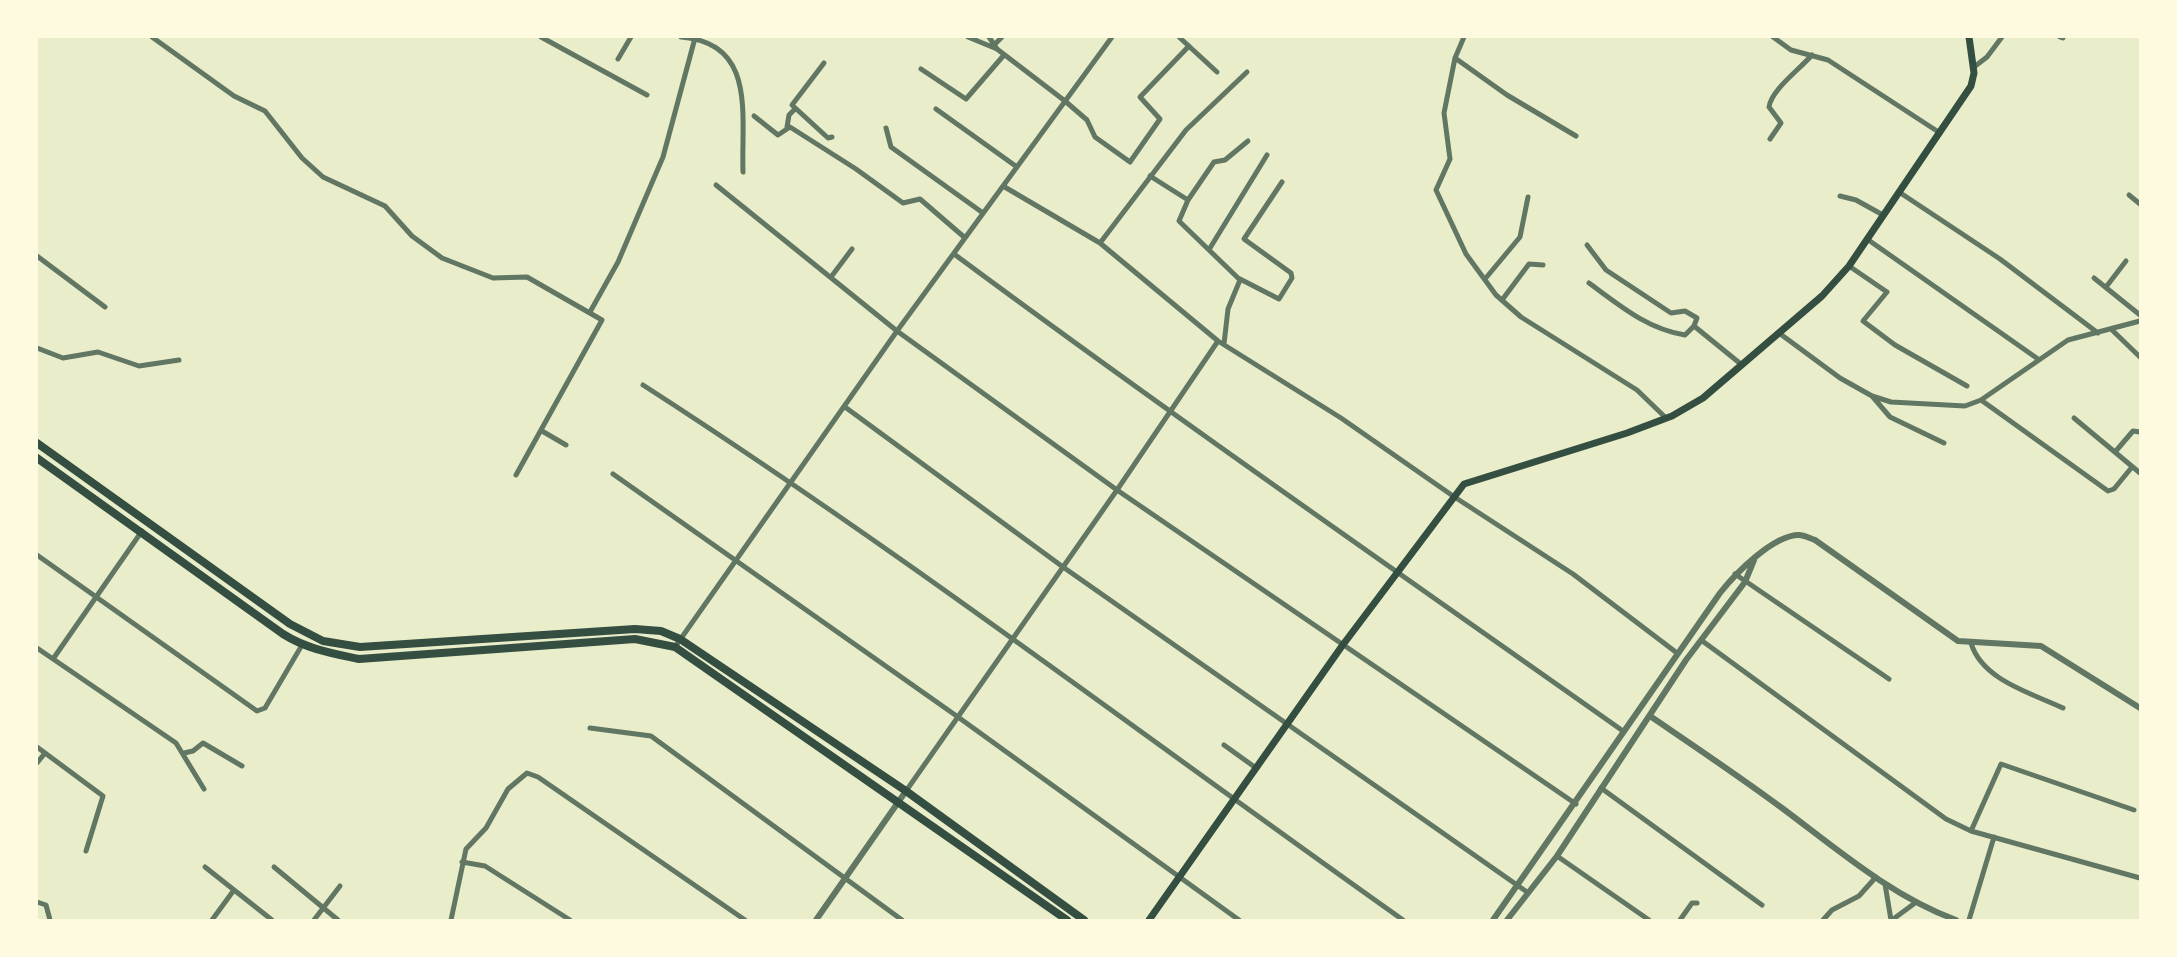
<!DOCTYPE html>
<html>
<head>
<meta charset="utf-8">
<style>
  body { margin:0 }
  #map { position:relative; width:2177px; height:957px; overflow:hidden; background:#e9edc9; font-family:Figtree,sans-serif }
  canvas { display:block }
  .frame { position:absolute; inset:0; border:38px solid #fefae0; pointer-events:none }
</style>
</head>
<body>
<div id="map">
<canvas width="2177" height="957"></canvas>
<div class="frame"></div>
</div>
<script>
const g = document.querySelector('canvas').getContext('2d');
g.lineJoin = 'round';
function stroke(path, color, width, dash) { g.strokeStyle = color; g.lineWidth = width; g.lineCap = dash ? 'butt' : 'round'; g.setLineDash(dash || []); g.stroke(path); }
stroke(new Path2D(`
  M 152,37 L 234,96 L 265,111 L 302,158 L 323,177 L 385,206 L 412,236 L 442,258 L 493,278 L 527,277 L 602,320 L 516,475
  M 541,37 L 647,95
  M 681,37 C 757,43 741,115 743,172
  M 968,37 L 997,49 L 1065,101 L 1087,120 L 1095,137 L 1130,162 L 1160,119 L 1140,97 L 1189,46
  M 989,37 L 997,49
  M 1179,37 L 1217,72
  M 1464,37 L 1455,58 L 1444,113 L 1450,159 L 1436,190 L 1466,254 L 1496,295 L 1521,317 L 1637,390 L 1666,418
  M 1773,37 L 1791,50 L 1828,60 L 1940,133
  M 2060,37 L 2063,38
  M 994,45 L 1002,37
  M 1455,58 L 1507,95 L 1576,136
  M 618,59 L 631,37
  M 824,63 L 792,105 L 828,138 L 832,137
  M 1974,67 L 1987,57 L 2002,37
  M 921,69 L 966,99 L 1004,55
  M 936,109 L 1017,167
  M 754,116 L 778,135 L 790,127 L 856,169 L 903,203 L 920,199 L 964,237
  M 787,127 L 789,115 L 795,109
  M 886,128 L 891,147 L 983,213
  M 1770,139 L 1781,123 L 1769,107 C 1771,90 1800,69 1812,55
  M 1150,176 L 1188,200 L 1179,221 L 1238,278 L 1279,299 L 1292,278 L 1291,273 L 1244,239 L 1282,182
  M 716,185 L 897,331 L 1117,490 L 1576,804
  M 1003,186 L 1100,243 L 1218,341 L 1341,418 L 1453,496 L 1573,574 L 1677,653
  M 1899,192 L 2000,259 L 2098,333
  M 2129,195 L 2140,204
  M 1840,196 L 1856,200 L 1883,215
  M 1188,200 L 1214,162 L 1225,160 L 1248,141
  M 1867,239 L 2038,359
  M 1100,243 L 1186,130 L 1247,72
  M 1587,245 L 1606,270 L 1671,313 L 1685,311 L 1697,318 L 1694,326 L 1742,365
  M 1210,248 L 1267,155
  M 954,254 C 1174,417 1399,573 1623,731
  M 37,256 L 105,307
  M 1849,266 L 1887,292 L 1863,321 L 1895,345 L 1967,386
  M 831,277 L 852,249
  M 2094,278 L 2140,315
  M 1485,279 L 1520,237 L 1528,197
  M 1589,283 C 1619,305 1647,329 1685,335 L 1694,326
  M 2106,287 L 2126,261
  M 1502,300 L 1529,264 L 1543,265
  M 590,312 L 618,262 L 663,157 L 695,38
  M 2111,329 L 2140,357
  M 1779,333 L 1840,378 L 1872,396 L 1891,402 L 1965,406 L 1981,400 L 2068,340 L 2140,321
  M 1224,344 L 1228,309 L 1240,280
  M 37,348 L 63,358 L 98,352 L 139,366 L 179,360
  M 643,385 C 904,553 1151,742 1403,920
  M 1872,396 L 1890,417 L 1944,443
  M 1981,400 L 2108,491 L 2114,489 L 2132,467
  M 845,407 L 1063,567 L 1527,892
  M 2074,418 L 2140,473
  M 542,431 L 566,445
  M 2115,452 L 2133,431 L 2140,432
  M 613,474 L 958,717 L 1239,920
  M 37,555 L 257,711 L 265,708 L 302,645
  M 1735,574 L 1889,679
  M 1701,640 L 1946,819 L 1971,831 L 2140,878
  M 1971,643 C 1982,680 2031,693 2063,708
  M 675,647 L 897,331 L 1112,37
  M 37,648 L 176,743 L 204,789
  M 53,659 L 142,531
  M 590,728 L 651,736 L 902,920
  M 1224,745 L 1256,768
  M 37,747 L 103,796 L 86,851
  M 184,753 L 193,751 L 203,743 L 242,766
  M 37,763 L 45,753
  M 1601,788 L 1762,905
  M 906,791 L 1117,490 L 1218,341
  M 1971,831 L 2001,764 L 2134,810
  M 1557,856 L 1649,920
  M 462,862 L 485,866 L 570,920
  M 205,867 L 272,920
  M 274,867 L 338,920
  M 1885,884 L 1891,920
  M 37,902 L 46,905 L 50,920
  M 212,920 L 234,890
  M 314,920 L 340,886
  M 451,920 L 466,849 L 486,828 L 508,789 L 527,773 L 538,777 L 745,920
  M 1680,920 L 1692,903 L 1697,903
  M 1823,920 L 1832,910 L 1859,896 L 1876,877
  M 1892,920 L 1915,903
  M 1969,920 L 1994,837`), '#617663', 5);
stroke(new Path2D(`
  M 1650,716 C 1694,746 1739,776 1782,808 C 1837,849 1891,896 1956,920
  M 816,920 L 906,791
  M 1493,920 L 1720,593 C 1735,574 1773,535 1799,535 C 1804,535 1811,539 1815,540 L 1958,641 L 2041,646 L 2140,708
  M 1507,920 L 1557,856 L 1686,660 L 1745,582 L 1754,560`), '#617663', 6);
stroke(new Path2D(`
  M 1149,920 L 1342,646 L 1464,484 L 1627,433 L 1672,416 L 1703,398 L 1822,296 L 1849,266 L 1971,86 L 1974,73 L 1969,37`), '#344e41', 7);
stroke(new Path2D(`
  M 37,443 L 290,624 L 323,641 L 360,647 L 635,629 L 661,631 L 680,639 L 906,791 L 1084,920
  M 37,458 L 283,634 C 307,649 331,653 359,659 L 635,639 L 675,647 L 1067,920`), '#344e41', 8);
</script>
</body>
</html>
